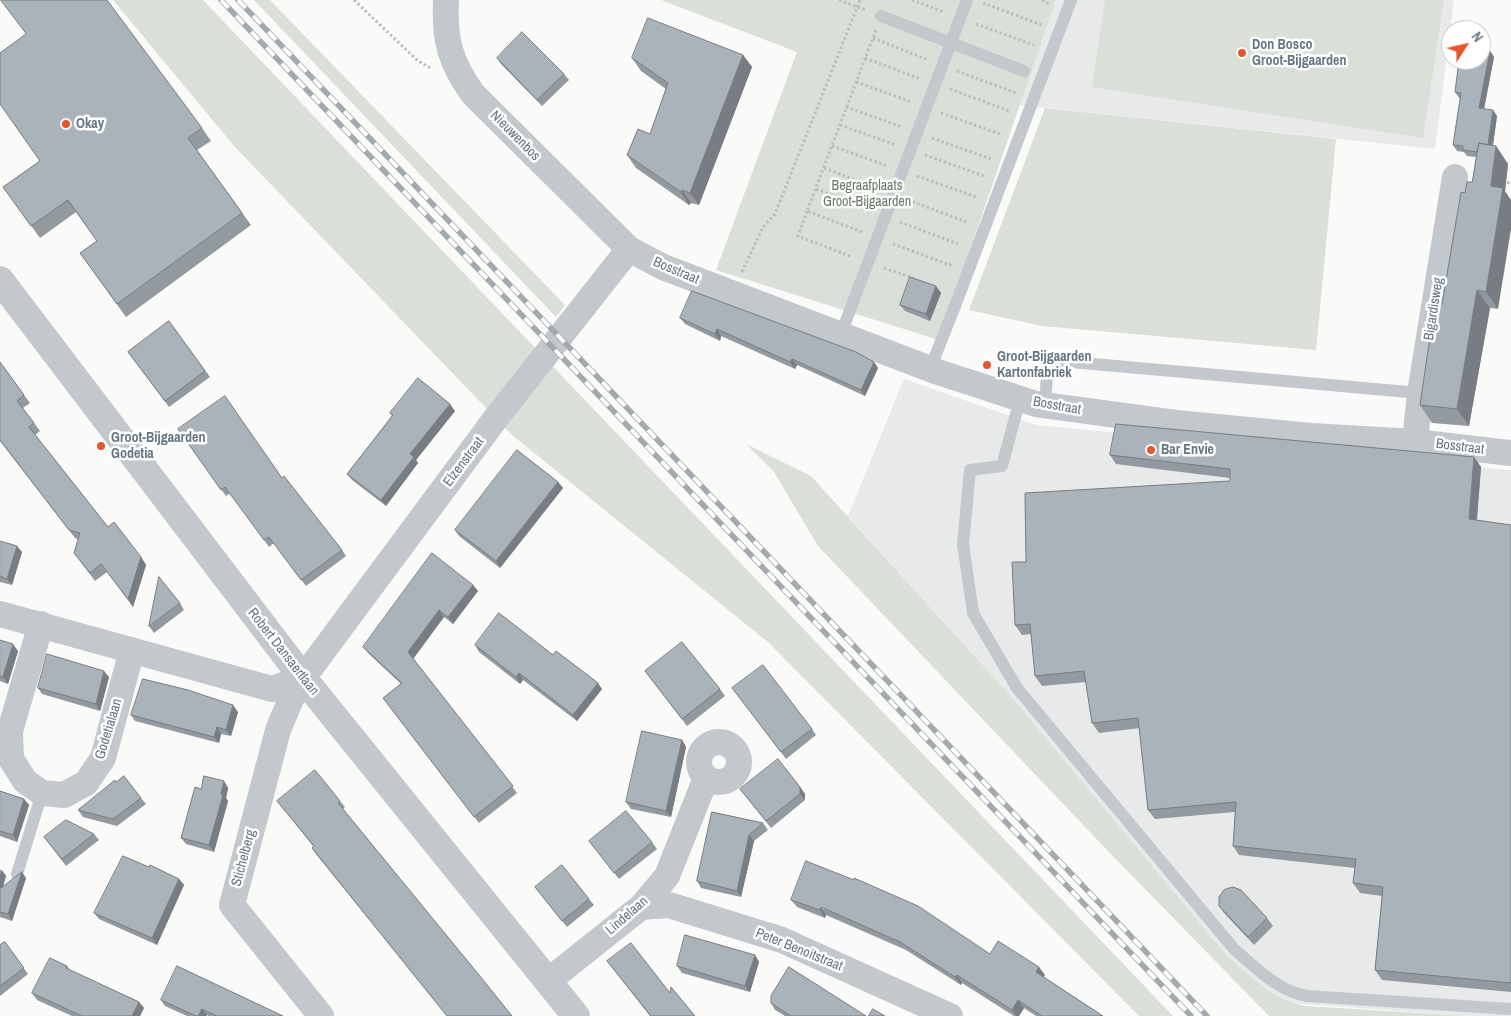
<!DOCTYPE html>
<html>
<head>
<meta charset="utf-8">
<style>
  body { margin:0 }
  #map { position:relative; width:1511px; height:1016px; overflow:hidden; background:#fafaf8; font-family:"Archivo Narrow",sans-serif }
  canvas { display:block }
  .north { position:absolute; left:1441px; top:20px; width:50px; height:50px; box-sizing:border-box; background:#fff; border:1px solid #c1c8cd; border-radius:50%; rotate:55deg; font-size:14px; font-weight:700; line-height:20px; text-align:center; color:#657683 }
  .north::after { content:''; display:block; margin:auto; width:18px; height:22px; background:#e4572e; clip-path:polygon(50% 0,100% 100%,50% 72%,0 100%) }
</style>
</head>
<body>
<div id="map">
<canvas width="1511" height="1016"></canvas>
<div class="north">N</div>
</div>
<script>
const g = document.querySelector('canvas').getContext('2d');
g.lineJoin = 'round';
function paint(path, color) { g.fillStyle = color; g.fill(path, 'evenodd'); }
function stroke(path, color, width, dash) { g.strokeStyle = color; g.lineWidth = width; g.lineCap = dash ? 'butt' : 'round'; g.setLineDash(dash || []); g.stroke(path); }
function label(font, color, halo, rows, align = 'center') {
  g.font = font + ' "Archivo Narrow",sans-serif'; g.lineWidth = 5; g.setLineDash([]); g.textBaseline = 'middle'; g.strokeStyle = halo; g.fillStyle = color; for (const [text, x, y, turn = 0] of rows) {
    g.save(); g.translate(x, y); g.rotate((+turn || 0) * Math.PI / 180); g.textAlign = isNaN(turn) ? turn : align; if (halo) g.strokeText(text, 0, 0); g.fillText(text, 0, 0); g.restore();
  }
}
paint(new Path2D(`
  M 1056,0 L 1454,0 L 1435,149 L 1019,105 Z
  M 904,379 L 1036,425 L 1511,470 L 1511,1016 L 1467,1016 L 1290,1003 L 1263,987 L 1227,956 L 1009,694 L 848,516 Z`), '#e8e9e9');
paint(new Path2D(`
  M 113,0 L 203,0 L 1173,1016 L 1139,1016 L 769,643 L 512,435 L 234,146 Z
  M 254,0 L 270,0 L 565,305 L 556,317 Z
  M 661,0 L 1056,0 L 939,340 L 716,270 L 797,52 Z
  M 1105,0 L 1444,0 L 1423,138 L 1092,87 Z
  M 1045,108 L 1336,139 L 1316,350 L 1042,326 L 969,310 Z
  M 746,444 L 811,476 L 1009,694 L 1227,956 C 1251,976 1274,1001 1306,1006 L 1467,1016 L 1269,1016 L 1106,849 L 818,546 L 774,472 Z`), '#dadfd7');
stroke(new Path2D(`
  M 354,0 L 418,61 L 432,69
  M 839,0 L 866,10
  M 912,0 L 944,12
  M 1042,0 L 1049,4
  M 983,3 L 1042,25
  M 976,24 L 1034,45
  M 873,38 L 928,60
  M 865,58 L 921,79
  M 957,71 L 1016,93
  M 856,82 L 912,102
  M 950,89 L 1009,111
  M 846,107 L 902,127
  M 941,113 L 1000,134
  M 840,125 L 896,145
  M 932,138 L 991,159
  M 832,146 L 888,166
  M 925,155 L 984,176
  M 824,168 L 879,189
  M 917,176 L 976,197
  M 1502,182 L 1511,183
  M 816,189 L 871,210
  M 908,200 L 967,222
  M 807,211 L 798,236 L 852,257
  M 900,222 L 958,244
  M 862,232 L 807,211 L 876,30
  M 893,244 L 950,265 L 951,263
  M 884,268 L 914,278
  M 742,272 L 763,227 L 775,214 L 860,0`), '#bbbfc2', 3, [2.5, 2.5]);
stroke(new Path2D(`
  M 881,16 L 1024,71
  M 841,334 L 967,0
  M 930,369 L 955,306 L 1071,0
  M 1020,399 L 1002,466 L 970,470 L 963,544 L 973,613 L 1017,688 L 1234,949 C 1256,968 1278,991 1307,996 L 1511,1009
  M 1045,405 L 1048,360 L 1420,393
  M 17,874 L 42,793`), '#c3c8cc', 12);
stroke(new Path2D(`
  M 446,0 C 444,40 450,62 473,94 L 629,249 L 663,267 L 938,372 L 1036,404 L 1176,423 L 1311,436 L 1415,442 L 1511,453
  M 1415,442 L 1420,393 L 1455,177
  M 0,614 L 272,689 L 303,678
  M 41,624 L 10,731 L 11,759 L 25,781 L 42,793 L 64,795 L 86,783 L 103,758 L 132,650
  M699 762a20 20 0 1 1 40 0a20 20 0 1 1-40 0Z
  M 641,907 L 669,905 L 782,940 L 950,1016
  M 548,981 L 641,907 L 667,876 L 706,778
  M 321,1016 L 232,905 L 278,730 L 291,699 L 303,678 L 496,418 L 629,249`), '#c3c8cc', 26);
stroke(new Path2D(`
  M 0,280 L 303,678 L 576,1016`), '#c3c8cc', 28);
const rail = new Path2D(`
  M 221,0 L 1191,1016
  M 238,0 L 1207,1016`);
stroke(rail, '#a2aab0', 5.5);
stroke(rail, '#fff', 4, [11]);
paint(new Path2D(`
  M 26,34 L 202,128 L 211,141 L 197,150 L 251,225 L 126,317 L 80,253 L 97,241 L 76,212 L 40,238 L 3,187 L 40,161 Z
  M 1490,51 L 1494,57 L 1484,109 L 1497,116 L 1493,145 L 1496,146 L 1508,164 L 1505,191 L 1498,309 L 1490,308 L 1469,426 L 1432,423 L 1420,405 L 1465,193 L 1472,182 L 1476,157 L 1467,156 L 1464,152 L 1457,151 L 1453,145 L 1460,98 L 1459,98 L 1455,92 Z
  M 743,55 L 752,67 L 699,205 L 691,203 L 689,205 L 636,168 L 627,155 L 650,134 L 666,89 L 641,71 L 632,58 Z
  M 497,58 L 564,74 L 569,80 L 542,106 L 501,64 Z
  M 936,286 L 941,293 L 930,321 L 905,311 L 900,305 Z
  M 680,318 L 874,362 L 878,368 L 865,396 L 797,365 L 795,369 L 721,336 L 720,341 L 685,324 Z
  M 169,321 L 210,377 L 169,407 L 128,352 Z
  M 0,362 L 30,403 L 23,408 L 40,431 L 35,435 L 108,527 L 141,557 L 146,565 L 133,607 L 107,572 L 95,581 L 74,553 L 78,539 L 75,538 L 0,441 Z
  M 455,411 L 416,460 L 418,463 L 386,506 L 352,480 L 347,474 L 392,416 L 390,413 Z
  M 178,429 L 282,478 L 342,550 L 346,556 L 306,586 L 274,543 L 269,547 L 230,493 L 226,496 Z
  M 1110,455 L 1474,457 L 1481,467 L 1477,520 L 1511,525 L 1511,992 L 1382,980 L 1375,970 L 1382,896 L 1360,893 L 1353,883 L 1355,868 L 1239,855 L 1233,846 L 1235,812 L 1155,819 L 1148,810 L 1140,728 L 1099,733 L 1092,723 L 1086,682 L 1042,686 L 1035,676 L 1031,634 L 1022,635 L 1015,625 L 1026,562 L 1230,481 L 1230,478 L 1116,464 Z
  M 558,482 L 563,488 L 500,568 L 459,536 L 455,530 Z
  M 0,541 L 22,552 L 12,585 L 0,582 Z
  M 473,585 L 478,591 L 453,624 L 444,617 L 413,659 L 517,793 L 479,823 L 383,698 L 401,684 L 368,653 L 363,647 Z
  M 180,603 L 184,610 L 154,633 L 149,626 Z
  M 0,640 L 18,651 L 8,684 L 0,681 Z
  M 475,645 L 553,655 L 602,689 L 577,721 L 523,680 L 520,684 L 479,652 Z
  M 645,671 L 720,689 L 725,696 L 687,726 Z
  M 109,677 L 100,711 L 42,694 L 38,688 Z
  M 737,694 L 812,729 L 816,735 L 786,759 Z
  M 238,712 L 231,736 L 221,734 L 219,743 L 135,721 L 131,715 Z
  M 682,740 L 686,747 L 671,817 L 631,809 L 626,802 Z
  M 224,781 L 228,788 L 226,798 L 228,801 L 214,852 L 186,844 L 181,838 L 201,789 Z
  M 116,782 L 141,798 L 146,804 L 117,826 L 83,817 L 78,810 Z
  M 800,787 L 805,794 L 805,800 L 771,828 L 740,789 Z
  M 0,791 L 24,799 L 29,805 L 17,842 L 0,836 Z
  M 277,801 L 340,801 L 345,807 L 343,809 L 512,1016 L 447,1016 L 316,854 L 312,848 L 313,846 Z
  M 712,812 L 763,823 L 768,830 L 754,841 L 741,897 L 701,888 L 697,881 Z
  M 94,834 L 99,840 L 66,866 L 44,837 Z
  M 589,841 L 652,842 L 657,849 L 619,879 Z
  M 149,867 L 179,879 L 184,885 L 157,945 L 99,919 L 94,913 Z
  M 0,869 L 6,876 L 3,886 L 26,878 L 12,921 L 0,917 Z
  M 535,887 L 589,899 L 594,905 L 567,927 Z
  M 791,900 L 990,954 L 1045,975 L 1043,977 L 1103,1016 L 1036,1016 L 1024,1008 L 1019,1016 L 1014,1016 L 962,983 L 961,985 L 906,950 L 826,915 L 825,918 L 797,907 Z
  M 1219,906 L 1267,918 L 1273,926 L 1254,945 L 1225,914 Z
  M 5,942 L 28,974 L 0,996 L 0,945 Z
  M 755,955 L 759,962 L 750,992 L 682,973 L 677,966 Z
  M 607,961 L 670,993 L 695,1016 L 650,1016 Z
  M 67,966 L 70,970 L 139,1002 L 144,1008 L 140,1016 L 72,1016 L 37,1000 L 32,993 Z
  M 161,1000 L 283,1016 L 208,1016 L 207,1015 L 206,1016 L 187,1016 L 165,1006 Z
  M 771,1003 L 866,1016 L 785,1016 L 775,1010 Z`), '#929a9f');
paint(new Path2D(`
  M 1490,51 L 1494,57 L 1483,114 L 1479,108 Z
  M 743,55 L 752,67 L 699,205 L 690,193 Z
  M 1493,110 L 1497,116 L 1491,159 L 1487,153 Z
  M 1496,146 L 1508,164 L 1505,191 L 1511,200 L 1511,229 L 1498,309 L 1486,292 L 1491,186 Z
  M 682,190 L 691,203 L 689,205 L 681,192 Z
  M 936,286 L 941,293 L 930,321 L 926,314 Z
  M 1477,290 L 1490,308 L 1469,426 L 1457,409 Z
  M 717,329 L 721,336 L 720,341 L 715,334 Z
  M 792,359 L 797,365 L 795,369 L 790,362 Z
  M 874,362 L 878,368 L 865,396 L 861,390 Z
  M 450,404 L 455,411 L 416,460 L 418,463 L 386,506 L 381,500 L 410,454 Z
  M 1474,457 L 1481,467 L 1476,529 L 1469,519 Z
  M 558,482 L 563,488 L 500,568 L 496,561 Z
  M 17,546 L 22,552 L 12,585 L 7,579 Z
  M 141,557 L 146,565 L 133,607 L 128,599 Z
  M 473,585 L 478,591 L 453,624 L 448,617 Z
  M 439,610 L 444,617 L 413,659 L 408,652 Z
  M 13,644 L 18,651 L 8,684 L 3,677 Z
  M 104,671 L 109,677 L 100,711 L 96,704 Z
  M 519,673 L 523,680 L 520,684 L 516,677 Z
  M 598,683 L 602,689 L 577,721 L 573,715 Z
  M 233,705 L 238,712 L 231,736 L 226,730 Z
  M 217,727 L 221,734 L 219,743 L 214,737 Z
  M 682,740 L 686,747 L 671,817 L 666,811 Z
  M 224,781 L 228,788 L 226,798 L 228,801 L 214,852 L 209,845 Z
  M 800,787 L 805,794 L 805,800 L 800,794 Z
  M 24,799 L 29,805 L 17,842 L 13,835 Z
  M 749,835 L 754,841 L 741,897 L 737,891 Z
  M 2,870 L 6,876 L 0,897 L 0,875 Z
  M 22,872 L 26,878 L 12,921 L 8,914 Z
  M 179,879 L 184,885 L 157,945 L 152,938 Z
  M 821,907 L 826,915 L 825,918 L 820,910 Z
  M 755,955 L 759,962 L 750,992 L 745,986 Z
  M 1039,967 L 1045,975 L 1042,980 L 1036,972 Z
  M 957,975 L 962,983 L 961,985 L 955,977 Z
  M 1018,1000 L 1024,1008 L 1019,1016 L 1016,1016 L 1012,1010 Z
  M 139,1002 L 144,1008 L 140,1016 L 132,1016 Z
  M 202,1009 L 207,1015 L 206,1016 L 198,1016 Z`), '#777d82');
const building = new Path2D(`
  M 1,0 L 107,0 L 202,128 L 188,138 L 242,213 L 117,304 L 80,253 L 97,241 L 68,200 L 31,226 L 3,187 L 40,161 L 0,104 L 0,53 L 26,34 Z
  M 648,18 L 743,55 L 690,193 L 682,190 L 681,192 L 627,155 L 638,129 L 650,134 L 668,83 L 632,58 Z
  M 522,32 L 564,74 L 537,100 L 497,58 Z
  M 1481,49 L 1490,51 L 1479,108 L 1493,110 L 1488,145 L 1479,143 L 1477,152 L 1463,150 L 1463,146 L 1453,145 L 1461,93 L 1455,92 L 1459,60 L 1481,60 Z
  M 1479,143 L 1496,146 L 1491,186 L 1503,188 L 1486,292 L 1477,290 L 1457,409 L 1420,405 L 1435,303 L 1442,304 L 1461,192 L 1465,193 L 1467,182 L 1472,182 Z
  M 910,277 L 936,286 L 926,314 L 900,305 Z
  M 692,291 L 856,352 L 874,362 L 861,390 L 792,359 L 790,362 L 717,329 L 715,334 L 680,318 Z
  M 169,321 L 205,371 L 165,401 L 128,352 Z
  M 0,362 L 24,395 L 17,401 L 34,423 L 29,427 L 108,527 L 114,522 L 141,557 L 128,599 L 101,564 L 90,573 L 74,553 L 80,533 L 69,530 L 0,440 Z
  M 418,378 L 450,404 L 410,454 L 414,457 L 381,500 L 347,474 L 393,415 L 390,413 Z
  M 225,396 L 282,478 L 284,476 L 342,550 L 301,580 L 269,537 L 264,540 L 225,487 L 221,490 L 178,429 Z
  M 1116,424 L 1474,457 L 1469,519 L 1511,525 L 1511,983 L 1375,970 L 1383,887 L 1353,883 L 1356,859 L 1233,846 L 1236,802 L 1148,810 L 1138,718 L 1092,723 L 1084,671 L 1035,676 L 1030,624 L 1015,625 L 1012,562 L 1026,562 L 1025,493 L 1230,481 L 1230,469 L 1110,455 Z
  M 517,450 L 558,482 L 496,561 L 455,530 Z
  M 0,541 L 17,546 L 7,579 L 0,576 Z
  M 432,553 L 473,585 L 448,617 L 439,610 L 408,652 L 513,786 L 474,817 L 383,698 L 402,683 L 363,647 Z
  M 159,577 L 180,603 L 149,626 Z
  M 499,613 L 553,655 L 556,651 L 598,683 L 573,715 L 519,673 L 516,677 L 475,645 Z
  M 0,640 L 13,644 L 3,677 L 0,676 Z
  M 682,642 L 720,689 L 682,719 L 645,671 Z
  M 47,654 L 104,671 L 96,704 L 38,688 Z
  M 763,665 L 812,729 L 781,752 L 732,688 Z
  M 143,679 L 188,690 L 233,705 L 226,730 L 217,727 L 214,737 L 131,715 Z
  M 642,731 L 682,740 L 666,811 L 626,802 Z
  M 778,759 L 800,787 L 800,794 L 766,821 L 740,789 Z
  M 315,770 L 340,801 L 338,803 L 479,975 L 512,1016 L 447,1016 L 312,848 L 314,846 L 277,801 Z
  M 124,776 L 141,798 L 113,819 L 78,810 L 115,780 L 116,782 Z
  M 204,776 L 224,781 L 221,794 L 223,795 L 209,845 L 181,838 L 195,787 L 201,789 Z
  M 0,791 L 24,799 L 13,835 L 0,831 Z
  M 626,811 L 652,842 L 614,873 L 589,841 Z
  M 712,812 L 763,823 L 749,835 L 737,891 L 697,881 Z
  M 66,820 L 94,834 L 62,859 L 44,837 Z
  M 123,856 L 149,867 L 150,865 L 179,879 L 152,938 L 94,913 Z
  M 806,861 L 854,880 L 854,878 L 918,906 L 990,954 L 998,941 L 1039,967 L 1036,972 L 1103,1016 L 1042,1016 L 1018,1000 L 1012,1010 L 957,975 L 955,977 L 900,942 L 821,907 L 820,910 L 791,900 Z
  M 562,865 L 589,899 L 562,921 L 535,887 Z
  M 22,872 L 8,914 L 0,912 L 0,889 Z
  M 1233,887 L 1241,890 L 1267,918 L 1248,937 L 1219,906 L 1219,897 L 1224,890 Z
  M 685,935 L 755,955 L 745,986 L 677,966 Z
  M 5,942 L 24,968 L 0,986 L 0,945 Z
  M 631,943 L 670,993 L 671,987 L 695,1016 L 651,1016 L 607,961 Z
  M 50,958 L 67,966 L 66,968 L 139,1002 L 132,1016 L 82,1016 L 32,993 Z
  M 177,966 L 283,1016 L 217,1016 L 202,1009 L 198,1016 L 196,1016 L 161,1000 Z
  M 789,967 L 866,1016 L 791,1016 L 771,1003 L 771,996 Z
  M 873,1009 L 885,1016 L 869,1016 Z`);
paint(building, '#aab3b9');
stroke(building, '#777d82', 1);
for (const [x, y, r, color] of [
  [1242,53,5,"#e4572e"],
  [66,124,5,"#e4572e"],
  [987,365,5,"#e4572e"],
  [101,446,5,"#e4572e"],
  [1151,450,5,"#e4572e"]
]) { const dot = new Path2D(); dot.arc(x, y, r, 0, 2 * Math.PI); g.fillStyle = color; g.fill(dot); stroke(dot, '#fff', 2); }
label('bold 14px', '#657683', '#fff', [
  ["Don Bosco",1252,45],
  ["Groot-Bijgaarden",1252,61],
  ["Okay",76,124],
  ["Groot-Bijgaarden",997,357],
  ["Kartonfabriek",997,373],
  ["Groot-Bijgaarden",111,438],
  ["Godetia",111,454],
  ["Bar Envie",1161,450]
], 'left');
label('14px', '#657683', '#fff', [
  ["Nieuwenbos",515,136,45],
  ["Bosstraat",676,271,23],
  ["Bigardisweg",1434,309,-81],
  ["Bosstraat",1057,406,10],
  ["Bosstraat",1460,447,7],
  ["Elzenstraat",464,462,-53],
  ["Robert Dansaertlaan",283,652,52],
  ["Godetialaan",109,729,-73],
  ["Stichelberg",244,858,-75],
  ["Lindelaan",627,916,-41],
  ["Peter Benoitstraat",799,950,22]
]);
label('14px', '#687a64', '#fff', [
  ["Begraafplaats",867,186],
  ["Groot-Bijgaarden",867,202]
]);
</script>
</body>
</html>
